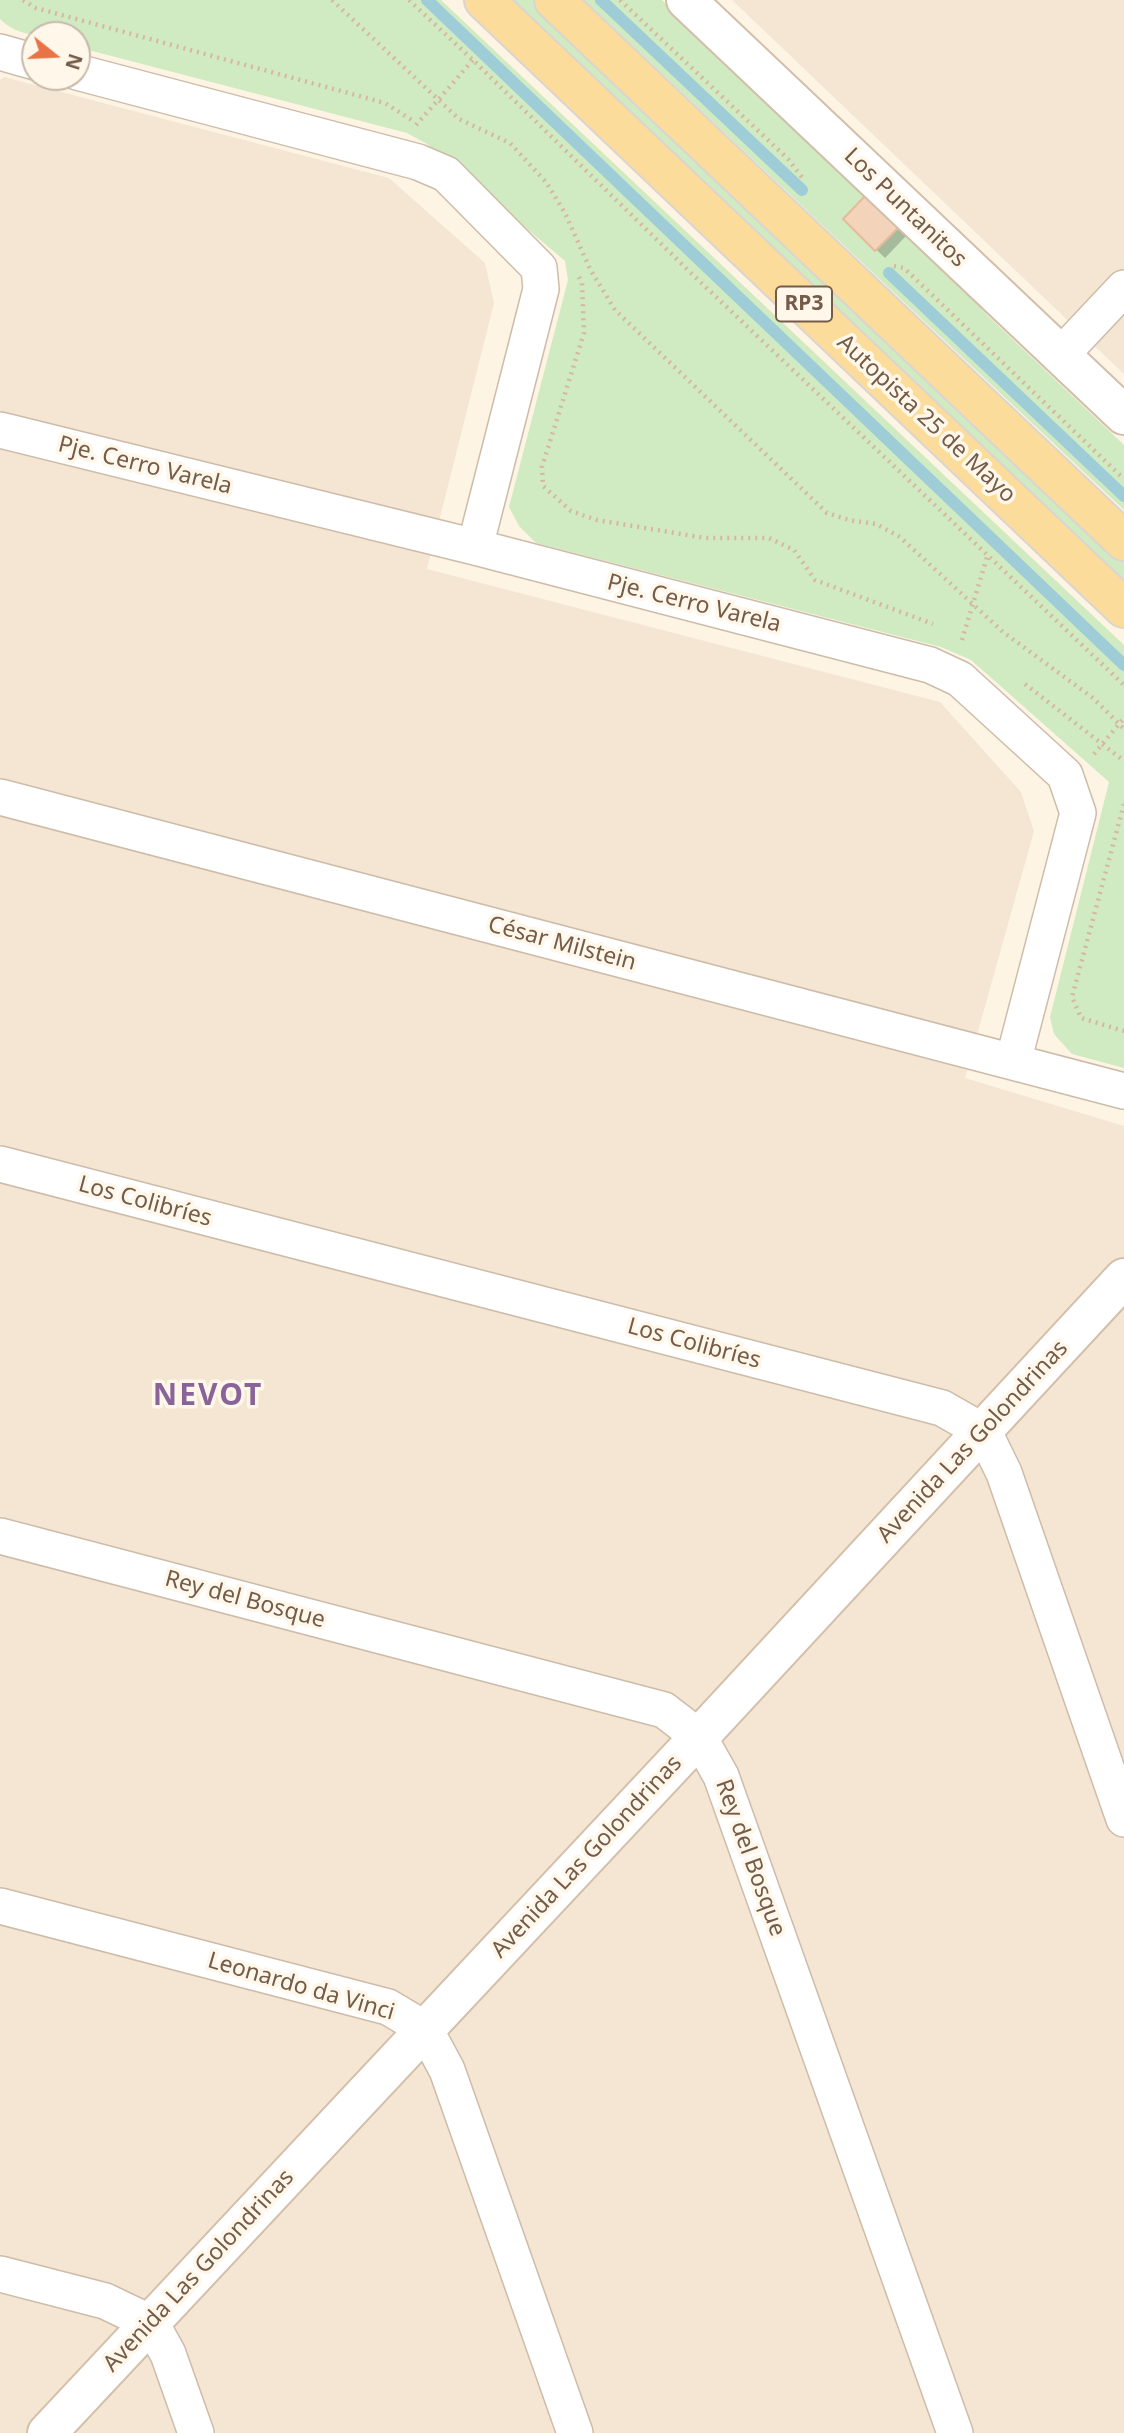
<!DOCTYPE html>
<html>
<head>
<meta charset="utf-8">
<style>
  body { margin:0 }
  #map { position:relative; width:1124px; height:2433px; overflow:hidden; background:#fdf4e3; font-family:"Noto Sans",sans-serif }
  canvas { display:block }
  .north { position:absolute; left:21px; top:21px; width:70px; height:70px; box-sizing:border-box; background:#fff8ea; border:2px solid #c8b9aa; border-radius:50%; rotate:108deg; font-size:19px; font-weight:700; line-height:28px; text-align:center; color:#755b49 }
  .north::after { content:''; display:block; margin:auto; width:24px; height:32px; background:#e97246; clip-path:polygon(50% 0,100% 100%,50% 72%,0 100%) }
</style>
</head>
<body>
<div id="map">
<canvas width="1124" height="2433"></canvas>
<div class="north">N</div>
</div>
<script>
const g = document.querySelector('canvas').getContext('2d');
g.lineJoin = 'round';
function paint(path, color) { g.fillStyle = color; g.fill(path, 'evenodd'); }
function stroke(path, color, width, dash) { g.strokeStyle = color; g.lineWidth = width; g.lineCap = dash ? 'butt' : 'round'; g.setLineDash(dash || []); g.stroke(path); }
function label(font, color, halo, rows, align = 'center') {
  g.font = font + ' "Noto Sans",sans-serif'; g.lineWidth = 7; g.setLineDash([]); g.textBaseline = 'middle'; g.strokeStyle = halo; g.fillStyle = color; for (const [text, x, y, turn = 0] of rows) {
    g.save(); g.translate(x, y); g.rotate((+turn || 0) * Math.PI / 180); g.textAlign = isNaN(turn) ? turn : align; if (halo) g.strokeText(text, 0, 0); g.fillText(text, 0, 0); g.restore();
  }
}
paint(new Path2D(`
  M 732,0 L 1124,0 L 1124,374 Z
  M 4,77 L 389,178 L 485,263 L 494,303 L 427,569 L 940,702 L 1021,792 L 1034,831 L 965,1078 L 1124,1126 L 1124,2433 L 0,2433 L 0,80 Z`), '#f4e6d2');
paint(new Path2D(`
  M 0,0 L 441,0 L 1124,645 L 1124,1068 L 1072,1054 L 1054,1034 L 1050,1017 L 1109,782 L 971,660 L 941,647 L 536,543 L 519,526 L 509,507 L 568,280 L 565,261 L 427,144 L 407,133 L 77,47 L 77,35 C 49,35 21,40 0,19 Z
  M 507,0 L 536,0 L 945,393 L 1124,561 L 1124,585 Z
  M 584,0 L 662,0 L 939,263 L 988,316 L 1124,445 L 1124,510 Z`), '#d0eac2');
paint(new Path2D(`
  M 866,198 L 906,236 L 885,258 L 845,219 Z`), '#0003');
stroke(new Path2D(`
  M 427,0 L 1124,665
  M 601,0 L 802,190
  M 889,273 L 1124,496`), '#9ecdd8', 12);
const building = new Path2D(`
  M 866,195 L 899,227 L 875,251 L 843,219 Z`);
paint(building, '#f3d3ba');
stroke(building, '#e5bb9b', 2);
const street = new Path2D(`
  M 0,52 L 35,62
  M 77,72 L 418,162 L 446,174 L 539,268 L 541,289 L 475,547
  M 1060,356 L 1124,288
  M 0,430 L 475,547 L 930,665 L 960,679 L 1065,775 L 1078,813 L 1013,1062
  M 0,797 L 1124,1091
  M 0,1164 L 942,1408 L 984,1432 L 1004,1473 L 1124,1819
  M 0,1536 L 664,1710 L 699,1737 L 721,1776 L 955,2433
  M 0,1906 L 388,2007 L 425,2029 L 447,2070 L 575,2433
  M 0,2274 L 105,2301 L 151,2323 L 168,2354 L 196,2433`);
const secondary = new Path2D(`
  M 686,0 L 1124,415
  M 47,2433 L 699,1737 L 1124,1278`);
const primary = new Path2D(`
  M 484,0 L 1124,608
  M 554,0 L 1124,541`);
stroke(street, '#cebcaa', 38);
stroke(secondary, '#d3beaa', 42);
stroke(primary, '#dbd4d0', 42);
stroke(new Path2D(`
  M 23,0 L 36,8 L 385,103 L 415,122
  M 332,0 L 459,119 L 510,143 L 546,182 L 565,213 L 590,269 L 615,310 L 827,513 L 849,520 L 876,524 L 900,537 L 1003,632 L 1093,698 L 1124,729
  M 409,0 L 476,63 L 692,274 L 1124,685
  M 620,0 L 788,159 L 804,180
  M 416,125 L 473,60
  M 894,266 L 904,268 L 1124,479
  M 579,277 L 582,283 L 584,333 L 542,467 L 543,486 L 571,511 L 597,520 L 705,538 L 769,538 L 794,550 L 815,580 L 933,624
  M 962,640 L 988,554
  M 1025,684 L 1124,761
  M 1094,754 L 1124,718
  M 1124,804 L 1072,997 L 1081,1018 L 1124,1031`), '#d7b79e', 4.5, [2, 5]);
stroke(street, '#fff', 35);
stroke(secondary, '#fff', 38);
stroke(primary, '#fcdc9b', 38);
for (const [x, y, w] of [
  [804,304,56]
]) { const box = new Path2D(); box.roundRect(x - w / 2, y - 17.5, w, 35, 5); g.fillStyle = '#fff8ea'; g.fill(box); stroke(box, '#755b49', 2); }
label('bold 21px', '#755b49', null, [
  ["RP3",804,304]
]);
label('23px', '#755b49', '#fff8ea', [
  ["Los Puntanitos",905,208,44],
  ["Autopista 25 de Mayo",926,419,43],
  ["Pje. Cerro Varela",145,466,14],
  ["Pje. Cerro Varela",694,604,14],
  ["César Milstein",562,944,15],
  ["Los Colibríes",145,1202,15],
  ["Los Colibríes",694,1344,15],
  ["Avenida Las Golondrinas",973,1442,-47],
  ["Rey del Bosque",245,1600,15],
  ["Avenida Las Golondrinas",587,1857,-47],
  ["Rey del Bosque",750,1858,70],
  ["Leonardo da Vinci",301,1987,16],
  ["Avenida Las Golondrinas",199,2271,-47]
]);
g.letterSpacing = '2px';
label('bold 30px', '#8a6499', '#fff8ea', [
  ["NEVOT",208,1396]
]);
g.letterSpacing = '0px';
</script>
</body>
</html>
